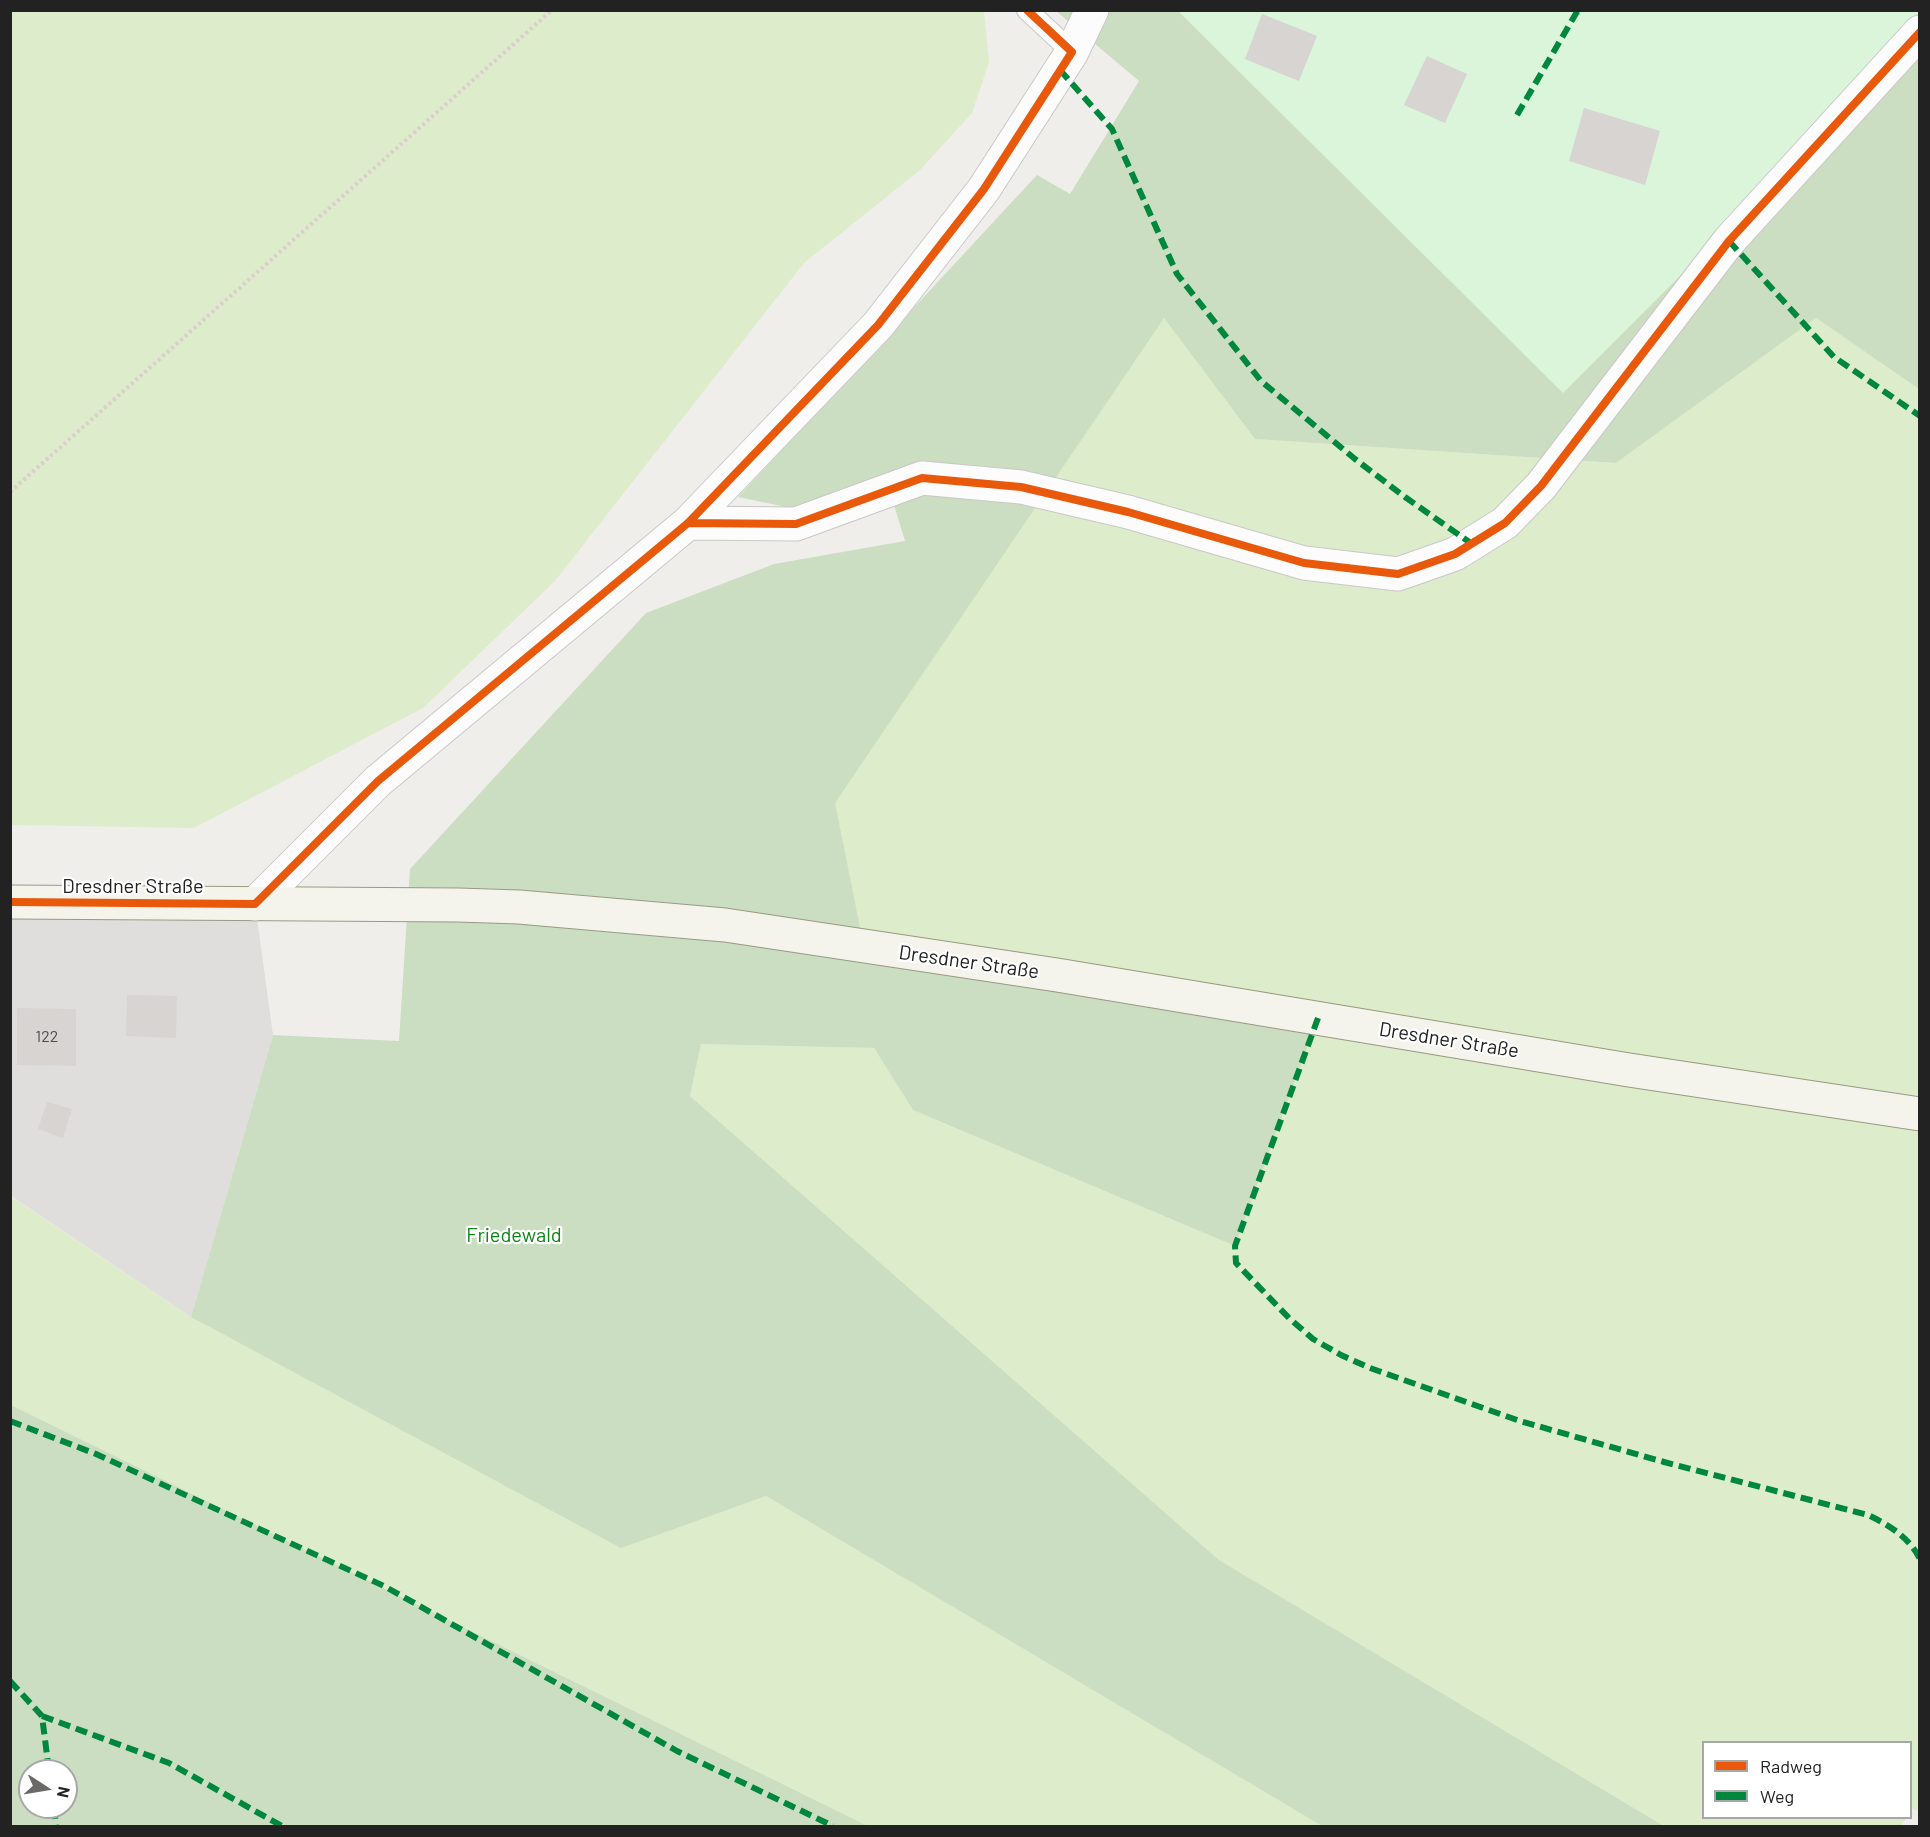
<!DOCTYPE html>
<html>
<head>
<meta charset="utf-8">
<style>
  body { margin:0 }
  #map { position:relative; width:1930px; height:1837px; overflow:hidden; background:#f0eeeb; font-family:Barlow,sans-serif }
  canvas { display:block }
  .frame { position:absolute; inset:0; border:12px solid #222; pointer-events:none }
  .legend { position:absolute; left:1702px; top:1741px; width:210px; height:78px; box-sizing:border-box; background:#fff; border:2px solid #a7a7a7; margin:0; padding:8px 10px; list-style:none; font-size:18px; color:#222 }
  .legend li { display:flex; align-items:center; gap:12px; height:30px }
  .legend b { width:30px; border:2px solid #a7a7a7 }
  .north { position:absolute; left:18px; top:1759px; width:60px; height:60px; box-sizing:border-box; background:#fff; border:2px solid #a7a7a7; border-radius:50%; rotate:102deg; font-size:16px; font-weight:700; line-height:24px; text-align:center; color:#222 }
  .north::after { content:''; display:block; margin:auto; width:21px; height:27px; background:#6a6968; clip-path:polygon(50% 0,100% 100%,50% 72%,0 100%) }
</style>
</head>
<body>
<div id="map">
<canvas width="1930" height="1837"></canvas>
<div class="frame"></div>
<ul class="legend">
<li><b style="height:8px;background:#e8590c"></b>Radweg</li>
<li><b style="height:8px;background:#00873e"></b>Weg</li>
</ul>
<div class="north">N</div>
</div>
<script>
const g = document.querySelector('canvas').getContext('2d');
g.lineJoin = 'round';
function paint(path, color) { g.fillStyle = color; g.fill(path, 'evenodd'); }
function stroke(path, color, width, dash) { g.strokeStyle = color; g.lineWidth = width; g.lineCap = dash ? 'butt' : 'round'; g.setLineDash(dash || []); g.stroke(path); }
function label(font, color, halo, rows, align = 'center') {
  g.font = font + ' Barlow,sans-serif'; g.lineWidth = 4.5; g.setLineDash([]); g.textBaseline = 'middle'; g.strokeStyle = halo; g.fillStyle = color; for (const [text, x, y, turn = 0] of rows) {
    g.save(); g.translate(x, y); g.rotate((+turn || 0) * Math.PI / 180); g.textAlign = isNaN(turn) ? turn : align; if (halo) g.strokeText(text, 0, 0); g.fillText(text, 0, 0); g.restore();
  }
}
paint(new Path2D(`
  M 10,902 L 255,904 L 273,1035 L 191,1317 L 11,1196 Z`), '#dfdedc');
paint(new Path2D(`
  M 11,10 L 984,11 L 989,62 L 972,113 L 920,170 L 804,263 L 555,581 L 423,708 L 194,828 L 11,825 Z
  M 1164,317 L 1255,439 L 1616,463 L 1816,318 L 1919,389 L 1919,1811 L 1912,1809 L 1911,1810 L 1910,1742 L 1704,1742 L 1704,1818 L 1906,1818 L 1901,1826 L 1664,1826 L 1219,1560 L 690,1096 L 701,1044 L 874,1048 L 913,1110 L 1235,1246 L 1318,1018 L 864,947 L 834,803 Z
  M 10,1196 L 191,1317 L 621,1547 L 766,1496 L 1322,1826 L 868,1826 L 11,1405 Z`), '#ddeccb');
paint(new Path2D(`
  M 1056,11 L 1919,11 L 1919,389 L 1816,318 L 1616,463 L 1255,439 L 1164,318 L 835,803 L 864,947 L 1318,1018 L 1235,1246 L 913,1110 L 874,1048 L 701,1044 L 690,1096 L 1219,1560 L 1664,1826 L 1322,1826 L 766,1496 L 621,1548 L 191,1317 L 273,1035 L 399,1041 L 410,869 L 646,613 L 774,564 L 905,541 L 886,479 L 796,509 L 738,497 L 1037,175 L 1070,194 L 1139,81 Z
  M 11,1405 L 868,1826 L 11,1826 ZM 30,1771 L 66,1771 L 66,1807 L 30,1807 Z`), '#cbdec1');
paint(new Path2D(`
  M 1178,11 L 1919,10 L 1920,11 L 1722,234 L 1563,393 Z`), '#daf5da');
paint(new Path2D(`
  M 1262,14 L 1317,36 L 1299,81 L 1245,59 Z
  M 1427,56 L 1467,74 L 1445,123 L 1404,105 Z
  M 1584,108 L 1660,131 L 1645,185 L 1569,161 Z
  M 127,995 L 177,996 L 176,1038 L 126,1036 Z
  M 17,1008 L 76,1009 L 76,1066 L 17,1065 Z
  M 47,1102 L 72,1109 L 63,1138 L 38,1129 Z`), '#d7d4d2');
const lane = new Path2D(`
  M 1027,10 L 1072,52`);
const street = new Path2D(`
  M 688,523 L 796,524 L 922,478 L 1021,487 L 1128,512 L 1304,563 L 1398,574 L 1455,554 L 1505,523 L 1541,486 L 1729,241 L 1920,32
  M 255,904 L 378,781 L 688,523 L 878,325 L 984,189 L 1072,52 L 1092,10`);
const secondary = new Path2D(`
  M 10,902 L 458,905 L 519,907 L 725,925 L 1057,975 L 1629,1070 L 1920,1114`);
stroke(lane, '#c9c8c7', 22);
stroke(street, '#c9c8c7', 35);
stroke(secondary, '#999a82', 35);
stroke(new Path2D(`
  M 10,492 L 552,10`), '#dccecd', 4, [3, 3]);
stroke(lane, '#fdfcfc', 20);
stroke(street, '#fdfcfc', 33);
stroke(secondary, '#f4f4ed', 33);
stroke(new Path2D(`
  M 1060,70 L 1112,129 L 1177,274 L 1261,381 L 1355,459 L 1405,497 L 1472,544
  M 1517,115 L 1578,10
  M 1729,241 L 1834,357 L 1920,416
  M 1318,1018 L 1235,1246 L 1236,1263 L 1289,1318 L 1313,1339 L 1341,1355 L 1370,1368 L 1520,1421 L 1664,1462 L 1868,1515 C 1889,1525 1909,1537 1920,1559
  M 10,1421 L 96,1454 L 384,1586 L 677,1751 L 833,1826
  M 10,1681 L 42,1716 L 49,1771
  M 42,1716 L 169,1763 L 282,1826
  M 54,1807 L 56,1826`), '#00873e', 6, [12, 6]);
stroke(new Path2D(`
  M 688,523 L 796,524 L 922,478 L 1021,487 L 1128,512 L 1304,563 L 1398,574 L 1455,554 L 1505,523 L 1541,486 L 1729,241 L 1920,32
  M 10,902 L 255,904 L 378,781 L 688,523 L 878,325 L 984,189 L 1072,52 L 1027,10`), '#e8590c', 8);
label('16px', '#4f4e4e', null, [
  ["122",47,1037]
]);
label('20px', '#222', '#fff', [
  ["Dresdner Straße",133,886],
  ["Dresdner Straße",969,962,8],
  ["Dresdner Straße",1449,1040,9]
]);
label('20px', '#0c8416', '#fff', [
  ["Friedewald",514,1235]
]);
</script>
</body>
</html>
